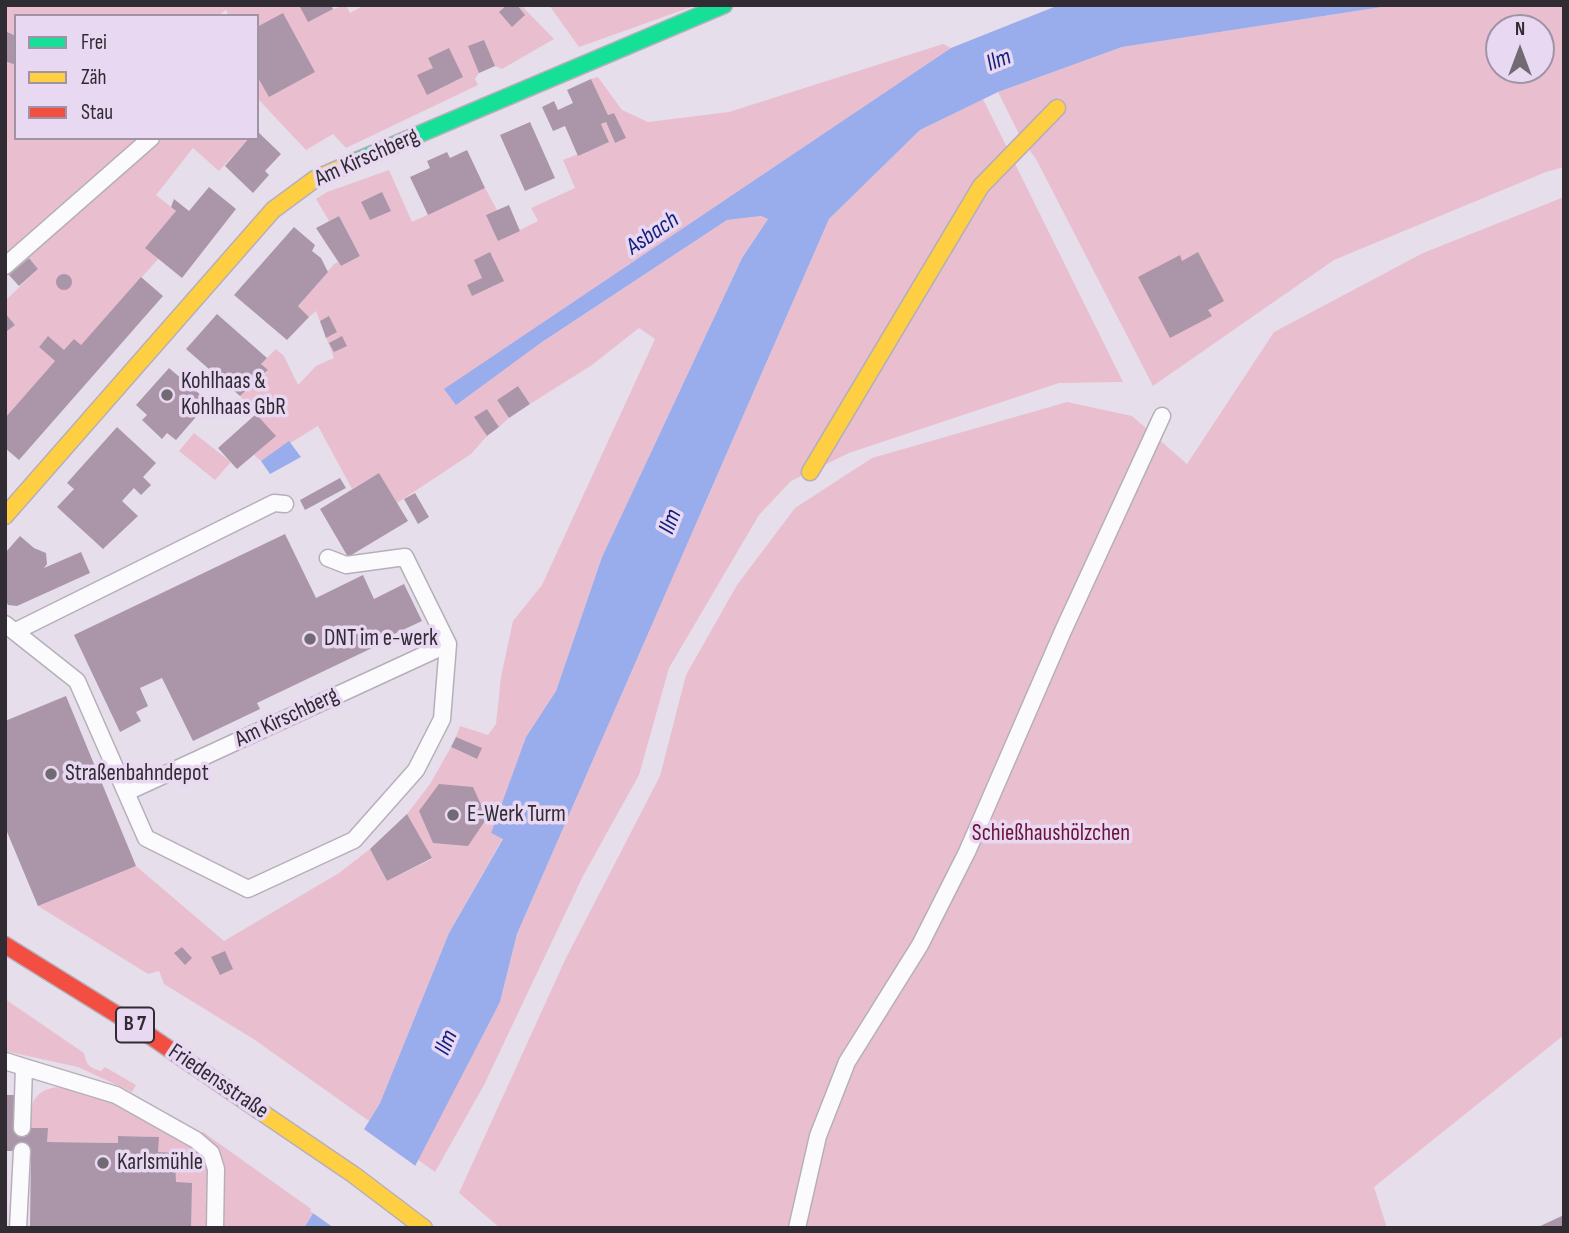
<!DOCTYPE html>
<html>
<head>
<meta charset="utf-8">
<style>
  body { margin:0 }
  #map { position:relative; width:1569px; height:1233px; overflow:hidden; background:#e7deeb; font-family:"Sofia Sans Condensed",sans-serif }
  canvas { display:block }
  .frame { position:absolute; inset:0; border:7px solid #312b34; pointer-events:none }
  .legend { position:absolute; left:14px; top:14px; width:245px; height:126px; box-sizing:border-box; background:#e8d8f1; border:2px solid #9f93a5; margin:0; padding:9px 12px; list-style:none; font-size:21px; color:#312b34 }
  .legend li { display:flex; align-items:center; gap:14px; height:35px }
  .legend b { width:35px; border:2px solid #9f93a5 }
  .north { position:absolute; left:1485px; top:14px; width:70px; height:70px; box-sizing:border-box; background:#e8d8f1; border:2px solid #9f93a5; border-radius:50%; rotate:0deg; font-size:19px; font-weight:700; line-height:28px; text-align:center; color:#312b34 }
  .north::after { content:''; display:block; margin:auto; width:24px; height:32px; background:#716a74; clip-path:polygon(50% 0,100% 100%,50% 72%,0 100%) }
</style>
</head>
<body>
<div id="map">
<canvas width="1569" height="1233"></canvas>
<div class="frame"></div>
<ul class="legend">
<li><b style="height:9px;background:#16e098"></b>Frei</li>
<li><b style="height:9px;background:#ffcf43"></b>Zäh</li>
<li><b style="height:9px;background:#f24e42"></b>Stau</li>
</ul>
<div class="north">N</div>
</div>
<script>
const g = document.querySelector('canvas').getContext('2d');
g.lineJoin = 'round';
function paint(path, color) { g.fillStyle = color; g.fill(path, 'evenodd'); }
function stroke(path, color, width, dash) { g.strokeStyle = color; g.lineWidth = width; g.lineCap = dash ? 'butt' : 'round'; g.setLineDash(dash || []); g.stroke(path); }
function label(font, color, halo, rows, align = 'center') {
  g.font = font + ' "Sofia Sans Condensed",sans-serif'; g.lineWidth = 7; g.setLineDash([]); g.textBaseline = 'middle'; g.strokeStyle = halo; g.fillStyle = color; for (const [text, x, y, turn = 0] of rows) {
    g.save(); g.translate(x, y); g.rotate((+turn || 0) * Math.PI / 180); g.textAlign = isNaN(turn) ? turn : align; if (halo) g.strokeText(text, 0, 0); g.fillText(text, 0, 0); g.restore();
  }
}
paint(new Path2D(`
  M 5,5 L 299,5 L 333,9 L 346,5 L 350,13 L 365,5 L 521,5 L 554,39 L 502,69 L 495,66 L 479,73 L 475,79 L 478,85 L 346,148 L 333,134 L 306,150 L 257,98 L 257,16 L 229,16 L 226,10 L 217,16 L 16,16 L 16,138 L 140,138 L 5,258 Z
  M 549,5 L 697,5 L 579,47 Z
  M 1395,5 L 1564,5 L 1564,167 L 1546,172 L 1334,260 L 1153,386 L 1036,159 L 1022,140 L 998,92 L 1122,47 ZM 1499,28 L 1541,28 L 1541,70 L 1499,70 Z
  M 943,44 L 951,48 L 445,389 L 456,404 L 542,342 L 727,220 L 761,216 L 768,219 L 742,258 L 602,557 L 556,691 L 526,737 L 491,833 L 503,838 L 449,933 L 380,1103 L 369,1121 L 255,1040 L 164,984 L 159,971 L 148,974 L 38,906 L 136,866 L 224,941 L 339,873 L 370,849 L 387,881 L 432,859 L 407,814 L 430,784 L 451,747 L 476,759 L 481,748 L 456,737 L 460,726 L 488,735 L 496,724 L 501,677 L 513,621 L 542,585 L 655,339 L 639,328 L 592,365 L 530,404 L 518,386 L 497,400 L 509,418 L 499,427 L 487,409 L 475,417 L 487,436 L 471,454 L 397,503 L 379,473 L 352,489 L 318,426 L 261,461 L 254,455 L 275,436 L 240,396 L 268,371 L 261,364 L 276,349 L 284,356 L 298,385 L 316,366 L 334,358 L 316,311 L 309,317 L 298,306 L 334,264 L 338,262 L 341,266 L 360,256 L 339,216 L 329,221 L 316,199 L 327,192 L 389,170 L 412,222 L 485,188 L 497,210 L 498,241 L 538,221 L 531,208 L 575,188 L 563,160 L 609,142 L 601,124 L 606,122 L 615,143 L 625,138 L 614,113 L 608,115 L 591,79 L 598,77 L 622,110 L 648,122 L 729,112 Z
  M 983,99 L 1123,382 L 1059,383 L 849,453 L 791,481 L 759,515 L 669,668 L 639,775 L 583,876 L 484,1085 L 435,1172 L 417,1159 L 500,1002 L 517,934 L 829,219 L 920,130 Z
  M 161,138 L 249,138 L 219,171 L 193,148 L 156,195 L 176,211 L 159,258 L 81,345 L 64,350 L 48,337 L 39,347 L 55,361 L 6,417 L 5,334 L 15,325 L 5,313 L 5,301 L 38,269 L 29,258 L 29,254 Z
  M 1564,197 L 1564,1035 L 1374,1187 L 1387,1228 L 500,1228 L 459,1193 L 565,960 L 660,776 L 686,675 L 737,585 L 795,508 L 872,458 L 1067,402 L 1132,416 L 1187,464 L 1274,332 L 1423,253 Z
  M 194,433 L 231,462 L 215,480 L 179,451 Z
  M 5,999 L 84,1053 C 86,1065 90,1068 101,1071 L 105,1067 L 136,1085 L 132,1092 L 78,1067 L 5,1051 Z
  M 57,1087 L 89,1093 L 196,1140 L 203,1132 L 314,1211 L 304,1228 L 191,1228 L 176,1182 L 175,1154 L 158,1152 L 158,1137 L 118,1136 L 118,1143 L 47,1142 L 47,1129 L 29,1128 C 30,1105 32,1091 57,1087 Z`), '#e9bfd0');
paint(new Path2D(`
  M 1059,5 L 1395,5 L 1122,47 L 998,92 L 920,130 L 829,219 L 517,934 L 500,1002 L 383,1228 L 304,1228 L 380,1103 L 449,933 L 503,839 L 491,833 L 526,737 L 556,691 L 602,557 L 742,258 L 768,219 L 761,216 L 727,220 L 542,342 L 456,405 L 444,389 L 951,48 Z
  M 289,441 L 301,457 L 270,474 L 261,461 Z`), '#99aceb');
paint(new Path2D(`
  M 361,1127 L 417,1167 L 387,1228 L 334,1228 L 310,1211 Z`), '#e7deeb');
paint(new Path2D(`
  M 299,5 L 331,5 L 333,9 L 308,22 Z
  M 507,5 L 517,5 L 525,15 L 512,27 L 499,12 Z
  M 283,13 L 315,72 L 269,97 L 257,76 L 257,27 Z
  M 5,31 L 16,36 L 16,65 L 5,61 Z
  M 484,40 L 495,66 L 479,73 L 468,46 Z
  M 449,48 L 463,77 L 427,95 L 417,75 L 433,68 L 428,58 Z
  M 591,79 L 608,115 L 614,113 L 626,138 L 615,143 L 606,122 L 601,124 L 609,142 L 578,156 L 565,126 L 553,131 L 542,107 L 554,101 L 558,110 L 573,103 L 567,90 Z
  M 530,122 L 555,178 L 525,191 L 500,135 Z
  M 257,131 L 281,154 L 265,171 L 269,175 L 253,193 L 225,166 L 249,138 L 257,138 Z
  M 467,150 L 485,188 L 428,215 L 410,177 L 430,168 L 427,161 L 447,152 L 450,158 Z
  M 209,187 L 236,209 L 182,278 L 145,248 L 176,211 L 171,207 L 174,199 L 189,211 Z
  M 382,192 L 391,211 L 370,220 L 361,202 Z
  M 509,205 L 520,231 L 498,241 L 486,215 Z
  M 339,216 L 360,256 L 341,266 L 316,228 Z
  M 294,227 L 315,245 L 312,251 L 321,258 L 328,272 L 298,306 L 309,317 L 287,340 L 234,295 Z
  M 490,252 L 504,281 L 472,296 L 467,285 L 482,278 L 474,260 Z
  M 1198,252 L 1224,301 L 1208,310 L 1212,316 L 1170,338 L 1138,277 L 1180,255 L 1182,261 Z
  M 29,258 L 38,269 L 19,286 L 9,275 Z
  M56 282a8 8 0 1 1 16 0a8 8 0 1 1-16 0Z
  M 141,277 L 163,296 L 19,460 L 5,448 L 5,418 L 55,361 L 39,347 L 48,336 L 64,350 L 74,339 L 81,345 Z
  M 5,313 L 15,325 L 5,333 Z
  M 217,314 L 267,358 L 261,364 L 268,370 L 240,396 L 186,349 Z
  M 329,316 L 337,332 L 326,338 L 320,321 Z
  M 342,336 L 347,346 L 334,352 L 329,343 Z
  M 169,368 L 209,402 L 176,440 L 167,433 L 162,439 L 142,420 L 147,415 L 136,405 Z
  M 518,386 L 530,404 L 509,418 L 497,400 Z
  M 487,409 L 499,427 L 487,436 L 474,417 Z
  M 256,414 L 276,436 L 237,469 L 218,448 Z
  M 117,427 L 156,463 L 143,477 L 151,485 L 141,495 L 134,488 L 122,501 L 138,516 L 103,549 L 57,507 L 74,489 L 67,483 Z
  M 379,473 L 408,521 L 348,557 L 320,509 Z
  M 340,478 L 346,488 L 305,510 L 300,500 Z
  M 415,493 L 429,517 L 418,524 L 404,499 Z
  M 285,534 L 316,598 L 363,575 L 374,599 L 404,584 L 422,621 L 392,635 L 393,638 L 257,703 L 260,709 L 193,741 L 162,678 L 140,688 L 148,706 L 136,712 L 141,721 L 120,732 L 74,635 Z
  M 20,536 L 34,548 L 46,553 L 47,564 L 44,568 L 81,552 L 90,573 L 17,606 L 8,605 L 5,600 L 5,553 Z
  M 66,696 L 136,866 L 38,906 L 5,827 L 5,721 Z
  M 456,737 L 482,748 L 477,759 L 451,747 Z
  M 439,784 L 473,787 L 487,818 L 468,846 L 433,843 L 419,811 Z
  M 407,814 L 432,858 L 387,881 L 370,849 Z
  M 182,947 L 192,958 L 185,965 L 174,953 Z
  M 225,951 L 233,969 L 220,975 L 211,957 Z
  M 5,1095 L 16,1095 L 15,1128 L 48,1128 L 47,1142 L 118,1143 L 118,1136 L 159,1137 L 158,1152 L 175,1153 L 176,1182 L 192,1183 L 191,1228 L 30,1228 L 31,1151 L 5,1151 Z
  M 1564,1215 L 1564,1228 L 1536,1228 Z`), '#aa96a8');
const lane = new Path2D(`
  M 5,266 L 151,138
  M 328,558 L 346,565 L 405,557 L 448,644
  M 5,624 L 77,681 L 146,838 L 248,889 L 354,840 L 416,770 L 442,719 L 448,644 L 127,792
  M 16,631 L 274,503 L 285,504
  M 5,1061 L 24,1067 L 22,1128
  M 24,1067 L 116,1095 L 196,1140 L 211,1153 L 216,1169 L 215,1228
  M 18,1228 L 22,1151
  M 797,1228 L 818,1136 L 847,1062 L 920,945 L 967,852 L 1063,631 L 1162,416`);
const fast = new Path2D(`
  M 356,161 L 724,5`);
const slow = new Path2D(`
  M 810,472 L 981,186 L 1057,108
  M 5,516 L 273,210 L 315,179 L 356,161
  M 248,1103 L 354,1175 L 424,1228`);
const jam = new Path2D(`
  M 5,945 L 137,1027 L 248,1103`);
stroke(lane, '#b6afba', 19);
stroke(fast, '#b6afba', 19);
stroke(slow, '#b6afba', 19);
stroke(jam, '#b6afba', 19);
stroke(lane, '#fbfafc', 16);
stroke(fast, '#16e098', 16);
stroke(slow, '#ffcf43', 16);
stroke(jam, '#f24e42', 16);
for (const [x, y, r, color] of [
  [167,395,7,"#716a74"],
  [310,639,7,"#716a74"],
  [51,774,7,"#716a74"],
  [453,815,7,"#716a74"],
  [103,1163,7,"#716a74"]
]) { const dot = new Path2D(); dot.arc(x, y, r, 0, 2 * Math.PI); g.fillStyle = color; g.fill(dot); stroke(dot, '#e8d8f1', 2.5); }
for (const [x, y, w] of [
  [135,1025,38]
]) { const box = new Path2D(); box.roundRect(x - w / 2, y - 17.5, w, 35, 5); g.fillStyle = '#e8d8f1'; g.fill(box); stroke(box, '#312b34', 2); }
label('bold 21px', '#312b34', null, [
  ["B 7",135,1025]
]);
label('23px', '#312b34', '#e8d8f1', [
  ["Am Kirschberg",367,158,-24],
  ["Am Kirschberg",287,718,-25],
  ["Friedensstraße",218,1082,34]
]);
label('23px', '#312b34', '#e8d8f1', [
  ["Kohlhaas &",181,382],
  ["Kohlhaas GbR",181,408],
  ["DNT im e-werk",324,639],
  ["Straßenbahndepot",65,774],
  ["E-Werk Turm",467,815],
  ["Karlsmühle",117,1163]
], 'left');
label('23px', '#6c1239', '#e8d8f1', [
  ["Schießhaushölzchen",1051,834]
]);
label('italic 24px', '#122080', '#e8d8f1', [
  ["Ilm",999,61,-21],
  ["Asbach",653,234,-34],
  ["Ilm",671,522,-69],
  ["Ilm",447,1043,-67]
]);
</script>
</body>
</html>
